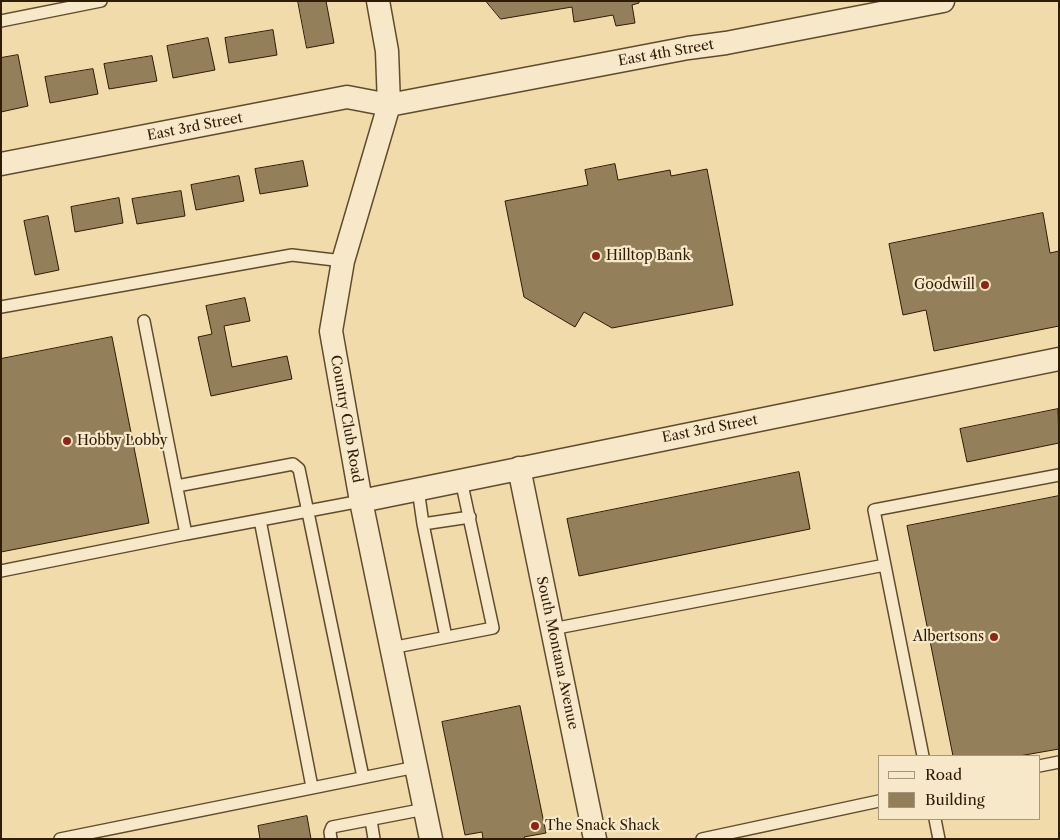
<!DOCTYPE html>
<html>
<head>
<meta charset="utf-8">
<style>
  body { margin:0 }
  #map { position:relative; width:1060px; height:840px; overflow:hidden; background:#f1dbaa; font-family:"Libre Caslon Text",serif }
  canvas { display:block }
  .frame { position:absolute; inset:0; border:2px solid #2e1c04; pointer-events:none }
  .legend { position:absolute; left:878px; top:755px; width:162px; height:65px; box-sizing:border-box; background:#f6e8c8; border:1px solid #a6967a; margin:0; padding:6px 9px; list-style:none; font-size:15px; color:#2e1c04 }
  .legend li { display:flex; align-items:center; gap:10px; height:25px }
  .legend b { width:25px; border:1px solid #a6967a }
</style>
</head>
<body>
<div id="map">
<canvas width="1060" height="840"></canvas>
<div class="frame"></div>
<ul class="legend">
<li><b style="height:6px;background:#f6e8c8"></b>Road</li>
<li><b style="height:14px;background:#937f5a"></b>Building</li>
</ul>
</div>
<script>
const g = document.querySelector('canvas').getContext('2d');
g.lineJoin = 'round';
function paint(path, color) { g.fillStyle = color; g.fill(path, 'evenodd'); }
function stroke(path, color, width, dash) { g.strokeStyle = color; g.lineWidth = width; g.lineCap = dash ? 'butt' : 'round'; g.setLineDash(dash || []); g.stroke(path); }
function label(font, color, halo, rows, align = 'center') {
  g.font = font + ' "Libre Caslon Text",serif'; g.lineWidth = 4.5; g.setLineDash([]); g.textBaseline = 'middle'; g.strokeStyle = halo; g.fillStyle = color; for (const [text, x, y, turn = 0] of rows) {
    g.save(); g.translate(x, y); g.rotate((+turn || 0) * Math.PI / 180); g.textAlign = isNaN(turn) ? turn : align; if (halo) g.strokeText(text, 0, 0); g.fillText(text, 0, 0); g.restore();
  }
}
const building = new Path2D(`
  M 298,1 L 326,1 L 334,43 L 307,48 Z
  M 486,1 L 639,1 L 639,3 L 632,5 L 635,23 L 616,26 L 613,15 L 574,22 L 572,7 L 501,19 Z
  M 273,30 L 277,55 L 229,63 L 225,38 Z
  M 208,38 L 215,70 L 173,78 L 167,46 Z
  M 18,55 L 28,106 L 1,112 L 1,58 Z
  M 152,56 L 157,81 L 109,89 L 104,64 Z
  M 93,69 L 98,94 L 50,103 L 45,77 Z
  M 303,161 L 308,186 L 260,194 L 255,169 Z
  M 615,164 L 618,180 L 670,170 L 671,176 L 707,169 L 733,305 L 612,328 L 584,312 L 575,327 L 524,297 L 505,201 L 588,185 L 585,170 Z
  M 239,176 L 244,201 L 196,210 L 191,185 Z
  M 181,191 L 185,216 L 137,224 L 132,199 Z
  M 119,198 L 123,223 L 75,232 L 71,207 Z
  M 1043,213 L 1050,253 L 1059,251 L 1059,326 L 934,351 L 926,310 L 903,315 L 889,244 Z
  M 48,216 L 59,270 L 35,275 L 24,221 Z
  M 245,298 L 250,321 L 224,326 L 232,367 L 287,356 L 292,379 L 211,396 L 198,337 L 212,334 L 206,306 Z
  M 112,337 L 149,523 L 1,552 L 1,359 Z
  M 1058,409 L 1059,443 L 967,462 L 960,429 Z
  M 799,472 L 810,529 L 579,576 L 567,519 Z
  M 1059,496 L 1059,749 L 1019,756 L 953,756 L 907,526 Z
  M 520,706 L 546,833 L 524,837 L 525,839 L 483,839 L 482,832 L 465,835 L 442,722 Z
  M 307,816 L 311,839 L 260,839 L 258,826 Z`);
paint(building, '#937f5a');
stroke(building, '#2e1c04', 1);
const lane = new Path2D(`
  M 1,21 L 101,1
  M 1,307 L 292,255 L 343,261
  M 144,321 L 186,534 L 361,501
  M 177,486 L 293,464 L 299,469 L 363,777
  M 418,489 L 423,524 L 446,637
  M 260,520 L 312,787
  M 423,524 L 470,517
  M 1,571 L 186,534
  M 552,629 L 885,565
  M 391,648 L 493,628 L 461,480
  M 923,756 L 874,510 L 1059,475
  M 1039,766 L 1059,762
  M 935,819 L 939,839
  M 371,820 L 374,839
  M 60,839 L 416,767
  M 331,839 L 330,832 L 332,827 L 425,809
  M 702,839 L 879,801`);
const street = new Path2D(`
  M 378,1 L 387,51 L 389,105 L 343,261 L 331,331 L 361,501 L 431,839
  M 1,164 L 347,97 L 389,105 L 688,48 L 726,43 L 943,1
  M 519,468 L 595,839
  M 361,501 L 1059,359`);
stroke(lane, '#5f4c2e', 14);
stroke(street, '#5f4c2e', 25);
stroke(lane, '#f6e8c8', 11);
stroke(street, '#f6e8c8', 22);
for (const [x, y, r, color] of [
  [596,256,5,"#8f2418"],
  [985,285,5,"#8f2418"],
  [67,441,5,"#8f2418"],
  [994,637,5,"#8f2418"],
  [535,826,5,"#8f2418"]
]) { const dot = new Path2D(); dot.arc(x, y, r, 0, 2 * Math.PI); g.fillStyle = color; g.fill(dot); stroke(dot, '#f6e8c8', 2); }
label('14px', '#2e1c04', '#f6e8c8', [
  ["East 4th Street",666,53,-10],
  ["East 3rd Street",195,127,-11],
  ["Country Club Road",346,419,80],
  ["East 3rd Street",710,429,-11],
  ["South Montana Avenue",557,653,78]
]);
label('14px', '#2e1c04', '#f6e8c8', [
  ["Hilltop Bank",606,256],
  ["Goodwill",975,285,"right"],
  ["Hobby Lobby",77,441],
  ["Albertsons",984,637,"right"],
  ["The Snack Shack",545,826]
], 'left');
</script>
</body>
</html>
